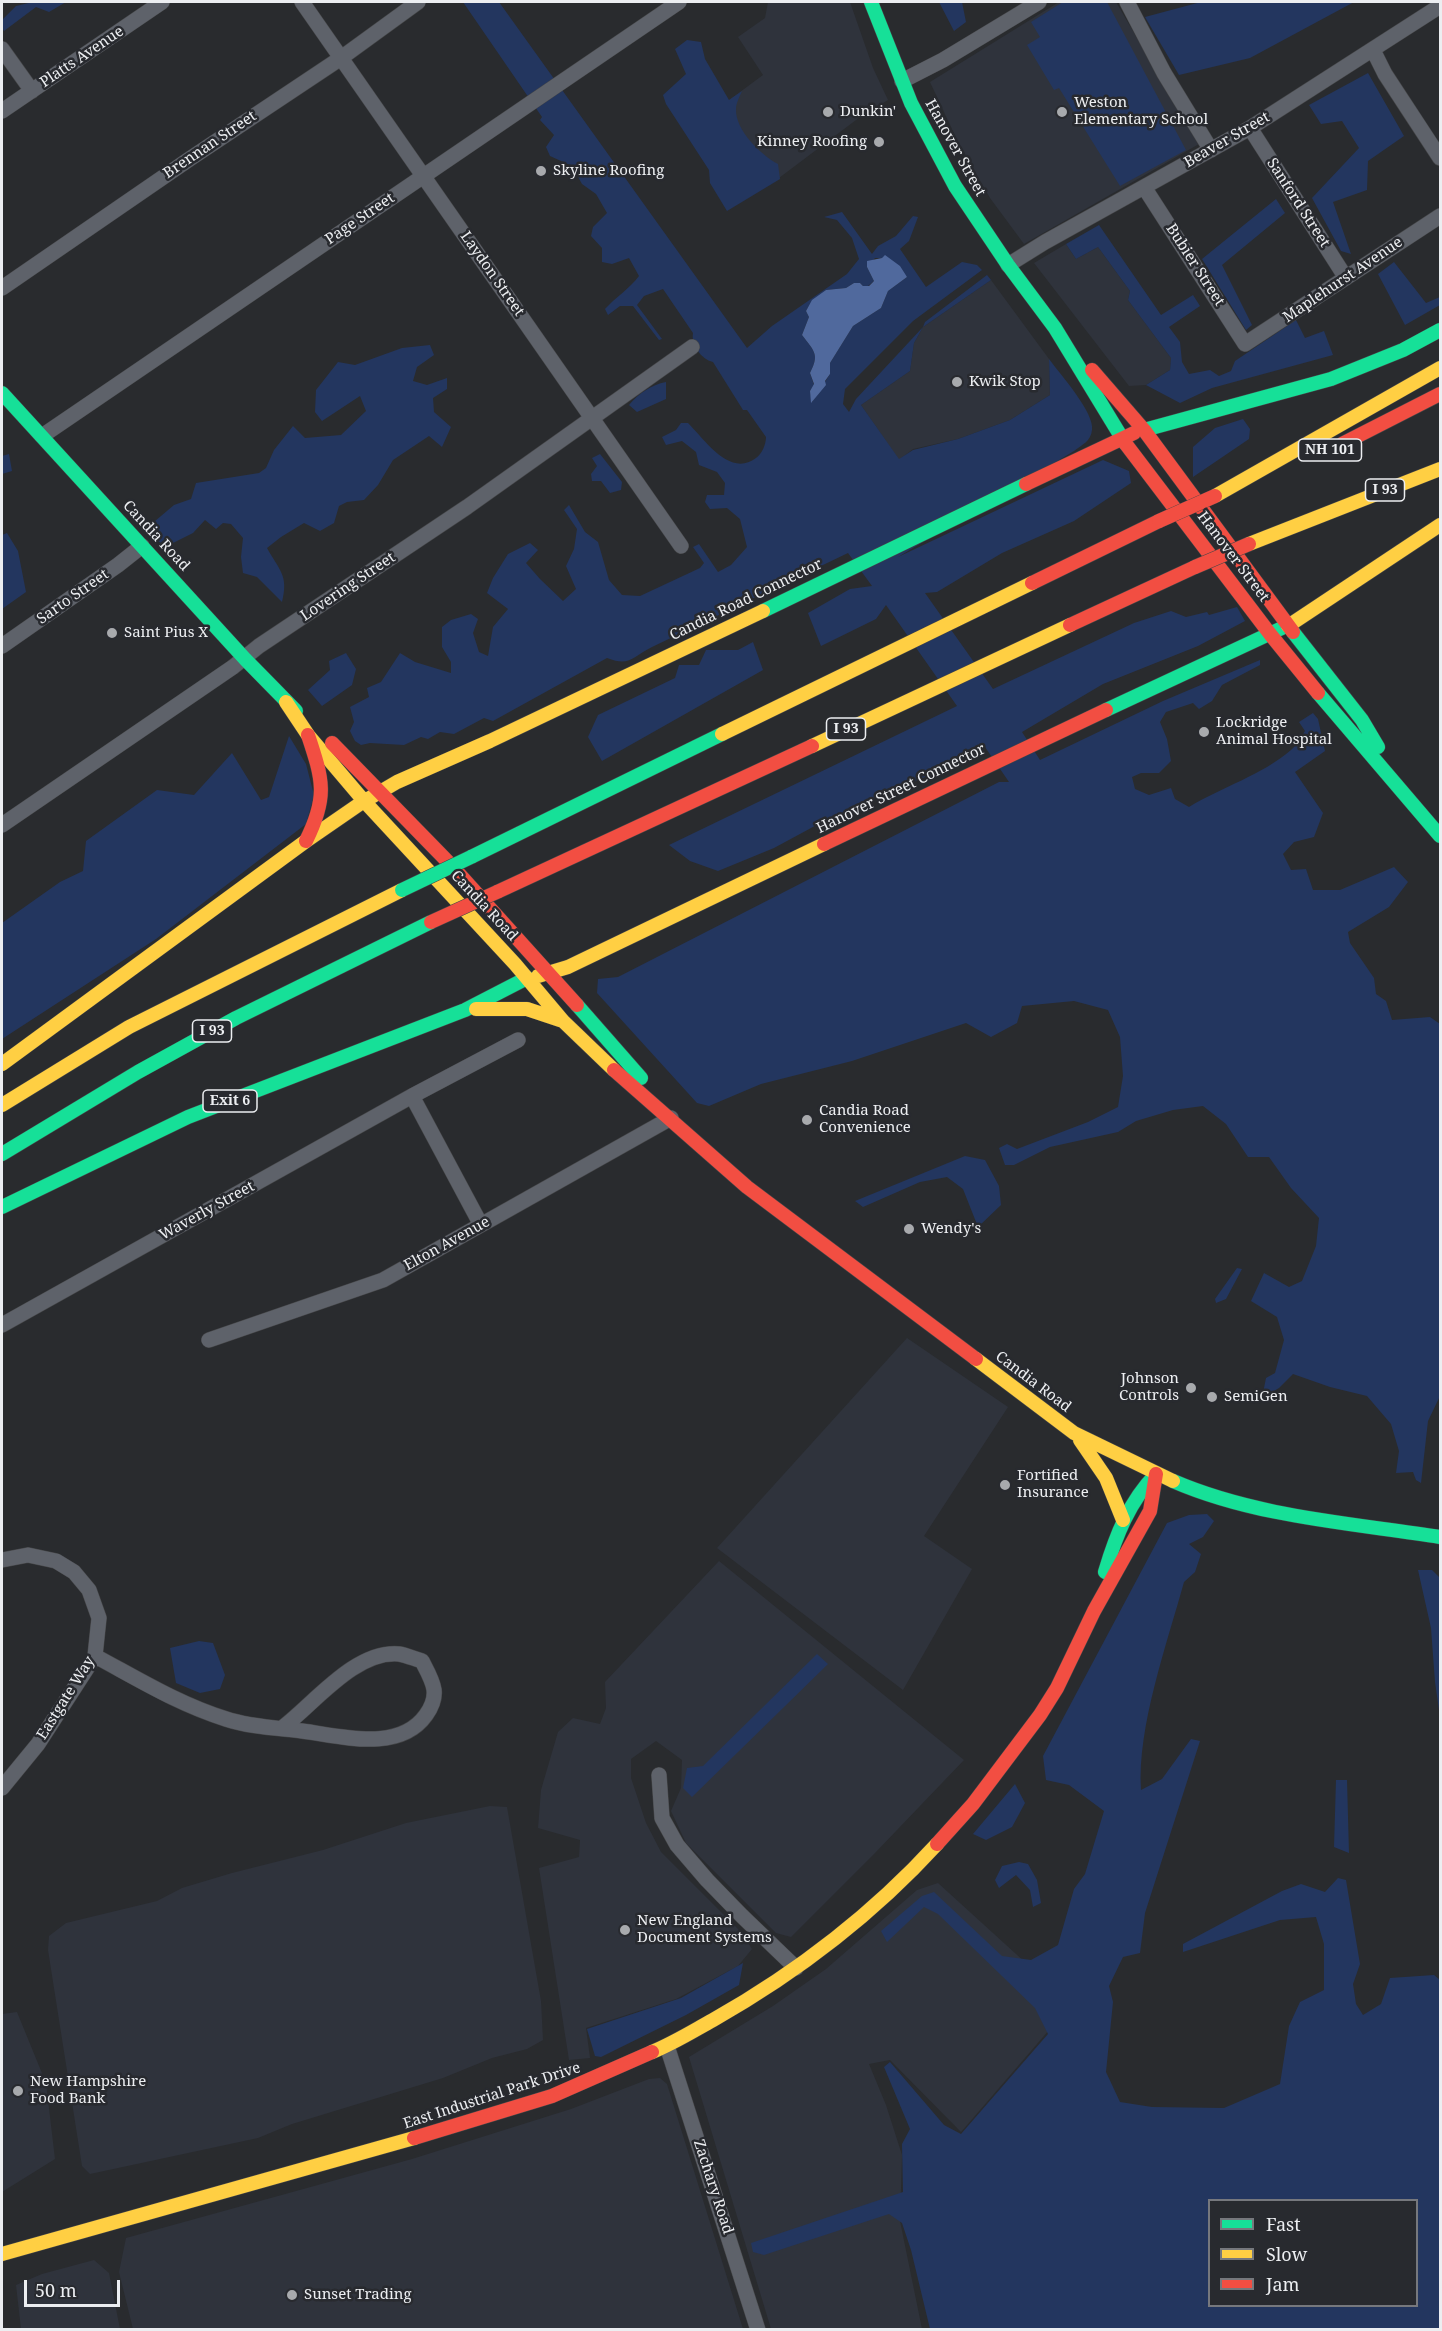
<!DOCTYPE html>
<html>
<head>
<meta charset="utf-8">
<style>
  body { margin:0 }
  #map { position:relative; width:1442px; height:2331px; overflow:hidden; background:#292b2e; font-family:"Noto Serif",serif }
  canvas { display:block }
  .frame { position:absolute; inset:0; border:3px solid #eceef1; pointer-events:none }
  .legend { position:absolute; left:1208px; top:2199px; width:210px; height:108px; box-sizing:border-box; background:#282a2f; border:2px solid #76787d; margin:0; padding:8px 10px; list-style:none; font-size:18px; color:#eceef1 }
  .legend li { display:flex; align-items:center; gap:12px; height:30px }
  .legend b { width:30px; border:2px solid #76787d }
  .scale { position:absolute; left:24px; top:2280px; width:96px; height:27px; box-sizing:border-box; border:3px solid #eceef1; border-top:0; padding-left:8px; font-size:18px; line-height:21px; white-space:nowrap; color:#eceef1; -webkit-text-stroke:4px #282a2f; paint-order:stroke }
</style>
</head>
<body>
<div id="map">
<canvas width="1442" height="2331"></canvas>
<div class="frame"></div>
<ul class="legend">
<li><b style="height:8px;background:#16e098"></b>Fast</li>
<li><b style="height:8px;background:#ffcf43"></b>Slow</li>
<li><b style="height:8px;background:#f24e42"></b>Jam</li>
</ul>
<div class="scale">50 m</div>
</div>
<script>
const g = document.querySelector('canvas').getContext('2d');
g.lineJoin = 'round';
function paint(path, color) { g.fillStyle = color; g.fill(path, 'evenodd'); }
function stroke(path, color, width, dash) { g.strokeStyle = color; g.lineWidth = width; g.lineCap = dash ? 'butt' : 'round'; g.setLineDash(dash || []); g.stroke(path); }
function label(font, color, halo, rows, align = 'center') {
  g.font = font + ' "Noto Serif",serif'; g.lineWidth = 5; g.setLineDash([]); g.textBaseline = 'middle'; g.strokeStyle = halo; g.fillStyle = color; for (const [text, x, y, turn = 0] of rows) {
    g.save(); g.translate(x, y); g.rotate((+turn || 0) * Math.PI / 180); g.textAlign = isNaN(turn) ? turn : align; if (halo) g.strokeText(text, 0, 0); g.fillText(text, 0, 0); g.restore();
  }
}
paint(new Path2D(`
  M 768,2 L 850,2 L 873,68 L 888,100 L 860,117 L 771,184 L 717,109 L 763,75 L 738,37 L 765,18 Z
  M 1059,2 L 1116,2 L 1199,144 L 1024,244 L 990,198 L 958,142 L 930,82 Z
  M 1066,244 L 1076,259 L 1098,247 L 1130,291 L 1128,300 L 1171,358 L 1170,370 L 1146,385 L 1129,386 L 1034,263 Z
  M 991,280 L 1049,359 L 1050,395 L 1010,420 L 958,439 L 913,449 L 899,460 L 861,405 L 910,371 L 914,343 L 923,327 Z
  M 907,1338 L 1008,1407 L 924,1536 L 972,1569 L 903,1690 L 717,1548 Z
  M 719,1561 L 964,1760 L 875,1853 L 791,1937 L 776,1933 L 686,1843 L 671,1811 L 681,1788 L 682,1760 L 656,1741 L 631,1759 L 631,1778 L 646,1823 L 661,1852 L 741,1932 L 752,1949 L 738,1966 L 676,1999 L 586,2028 L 590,2058 L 569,2060 L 539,1868 L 579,1857 L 580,1840 L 538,1828 L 541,1790 L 558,1732 L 573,1718 L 600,1724 L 606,1708 L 605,1682 Z
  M 490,1806 L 507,1807 L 541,2001 L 543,2040 L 527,2049 L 492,2058 L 443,2078 L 292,2124 L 258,2138 L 90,2174 L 82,2166 L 48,1950 L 49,1936 L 66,1923 L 157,1901 L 182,1888 L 232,1873 L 323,1850 L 406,1823 Z
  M 938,1883 L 1027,1964 L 1062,2015 L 961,2132 L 890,2060 L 869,2064 L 886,2105 L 902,2155 L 900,2221 L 922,2329 L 771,2329 L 689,2057 L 773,2006 L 826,1969 L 917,1890 Z
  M 17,2012 L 46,2083 L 55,2159 L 2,2192 L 2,2014 Z
  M 660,2078 L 667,2084 L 743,2329 L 133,2329 L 119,2272 L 126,2238 L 412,2159 L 571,2109 L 649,2079 Z
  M 94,2260 L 109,2273 L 120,2329 L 21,2329 L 16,2285 L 42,2274 Z`), '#2f333c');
paint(new Path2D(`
  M 33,2 L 66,2 L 49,12 L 36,7 L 4,31 L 2,28 L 2,20 L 16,6 Z
  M 463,2 L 499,2 L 747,348 L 772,326 L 847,274 L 859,259 L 852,238 L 837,220 L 824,217 L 842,212 L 872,254 L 878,246 L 896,236 L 913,216 L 918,217 L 909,241 L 900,249 L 926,287 L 962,262 L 977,265 L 982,270 L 913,321 L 845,389 L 843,404 L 849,412 L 856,399 L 923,327 L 925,322 L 987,275 L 991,280 L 923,327 L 914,343 L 910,371 L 861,405 L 899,459 L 913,450 L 958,439 L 1010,420 L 1050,395 L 1049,359 C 1060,374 1095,413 1092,430 C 1091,441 1082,445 1074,451 L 898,557 L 1103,460 L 1129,471 L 1131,483 L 1074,521 L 1002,553 L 937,592 L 925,593 L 993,689 L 1134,623 L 1171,611 L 1186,617 L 1207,612 L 1209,615 L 1237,607 L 1245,621 L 1198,646 L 1103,684 L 1022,732 L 1040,760 L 1163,701 L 1260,660 L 1260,665 L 1222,685 L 1212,701 L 1199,709 L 1193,703 L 1166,712 L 1160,722 L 1167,739 L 1171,761 L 1159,773 L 1141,773 L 1132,777 L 1135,789 L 1149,795 L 1171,788 L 1175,799 L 1189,807 C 1222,787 1262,775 1291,750 C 1297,745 1301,737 1305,731 L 1299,722 L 1313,713 L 1318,719 L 1325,751 L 1295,772 L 1323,813 L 1314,837 L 1294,842 L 1283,854 L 1291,870 L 1306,869 L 1313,890 L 1340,890 L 1394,867 L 1408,882 L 1389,907 L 1348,932 L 1350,943 L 1374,978 L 1376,994 L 1386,1001 L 1392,1020 L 1430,1017 L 1440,1024 L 1440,1396 L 1428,1421 L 1421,1483 L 1416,1480 L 1413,1472 L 1396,1473 L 1399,1451 L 1391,1424 L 1367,1396 L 1330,1387 L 1293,1374 L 1279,1388 L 1262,1398 L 1266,1378 L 1275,1373 L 1284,1340 L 1277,1317 L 1251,1301 L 1264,1273 L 1289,1287 L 1302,1281 L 1316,1246 L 1319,1218 L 1291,1188 L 1269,1157 L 1248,1157 L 1226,1124 L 1203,1106 L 1173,1110 L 1136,1121 L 1118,1132 L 1050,1147 L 1014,1165 L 1005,1165 L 999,1148 L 1007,1144 L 1017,1149 L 1088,1122 L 1118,1107 L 1123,1076 L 1120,1037 L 1108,1010 L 1074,1001 L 1022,1006 L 1017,1023 L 991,1037 L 966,1023 L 852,1061 L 761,1084 L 709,1106 L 697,1103 L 597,993 L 598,979 L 618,977 L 999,782 L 1009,782 L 985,747 L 964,760 L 824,821 L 774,848 L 718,871 L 690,861 L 669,845 L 957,706 L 886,605 L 876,619 L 821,646 L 808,613 L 850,589 L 872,586 L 848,553 L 652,647 C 632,657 630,667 607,658 L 493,721 L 484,718 L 454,734 L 440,732 L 428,739 L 421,737 L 404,745 L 370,743 L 361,745 L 355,741 L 350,731 L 354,722 L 350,707 L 369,697 L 367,688 L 381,682 L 400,653 L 415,662 L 451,673 L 451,662 L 442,647 L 442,627 L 451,620 L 471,614 L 478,619 L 473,633 L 479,652 L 488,656 L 493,627 L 508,609 L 487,593 L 493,578 L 508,554 L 530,543 L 538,550 L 526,563 L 540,579 L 563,601 L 576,589 L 566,566 L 574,549 L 577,529 L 564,510 L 569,505 L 585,532 L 598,542 L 609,580 L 622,595 L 640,596 L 700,568 L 704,563 L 693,547 L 699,544 L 718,572 L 731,565 L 747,547 L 740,519 L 727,508 L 710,509 L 705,502 L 707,495 L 724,495 L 725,483 L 717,472 L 699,465 L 696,452 L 682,441 L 666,445 L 662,437 L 676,430 L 681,423 L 688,423 C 705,440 730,478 756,458 C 762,454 766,444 766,437 L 747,410 L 743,410 L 713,362 C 701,359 691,345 693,333 L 663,289 L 644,296 L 637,305 L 662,339 L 659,340 L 633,306 L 620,306 L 608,315 L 605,309 C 616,297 629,289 639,276 L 629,258 L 612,264 L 602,262 L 602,248 L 591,236 L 593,227 L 607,213 L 596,194 L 582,184 L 572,166 L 550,156 L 546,147 L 554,135 L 540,120 L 542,117 ZM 875,258 L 882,258 L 907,277 L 888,291 L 881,308 L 853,326 L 830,363 L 830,374 L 812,402 L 810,391 L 814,385 L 810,373 C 820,354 814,351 802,335 L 809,317 L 806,311 L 812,301 L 826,290 L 846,288 L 854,283 L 860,283 L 863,286 L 868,286 L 874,281 L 867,267 Z
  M 939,2 L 962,2 L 966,22 L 954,31 Z
  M 1063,2 L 1107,2 L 1186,150 L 1120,186 L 1059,88 L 1054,90 L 1027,45 L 1040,37 L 1031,22 Z
  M 1201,2 L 1354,2 L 1250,58 L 1179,75 L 1145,17 Z
  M 687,40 L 701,42 L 705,59 L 729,100 L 742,91 C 740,96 736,103 736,109 C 735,130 761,155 778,164 L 780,179 L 727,211 L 710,183 L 709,170 L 666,104 L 663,95 L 686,74 L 675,49 Z
  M 1368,73 L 1404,136 L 1368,161 L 1367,190 L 1333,202 L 1351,254 L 1341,251 L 1312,198 L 1359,148 L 1342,121 L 1321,124 L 1309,105 Z
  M 1276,199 L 1285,213 L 1222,265 L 1252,325 L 1246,330 L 1202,259 Z
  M 1099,225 L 1161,315 L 1193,295 L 1200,306 L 1169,327 L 1180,342 L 1182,362 L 1189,374 L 1210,370 L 1219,376 L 1231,371 L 1235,361 L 1296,320 L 1305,338 L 1324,331 L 1333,355 L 1212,388 L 1180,403 L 1146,385 L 1170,370 L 1171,358 L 1128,300 L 1130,291 L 1098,247 L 1076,259 L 1066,244 Z
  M 1394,262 L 1426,303 L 1440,297 L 1440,305 L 1405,325 L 1378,274 Z
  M 430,345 L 434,355 L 417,367 L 413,381 L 427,385 L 447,378 L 447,389 L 433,398 L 434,412 L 451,427 L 442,447 L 429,436 L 393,460 L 378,485 L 364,500 L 347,502 L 339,506 L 334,523 L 320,531 L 304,523 L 281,537 L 267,548 C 279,570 289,575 282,602 L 257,577 L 243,573 L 241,557 L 243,538 L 231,524 L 223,523 L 216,529 L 205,520 L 193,533 L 167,546 L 155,540 L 148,527 L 174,505 L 191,499 L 196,483 L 259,473 L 266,468 L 274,450 L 293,426 L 305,438 L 341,435 L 366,411 L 360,396 L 322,421 L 315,412 L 316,390 L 338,362 L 355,365 L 402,348 Z
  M 666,382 L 666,399 L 637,412 L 629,405 C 639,393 651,385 666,382 Z
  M 1243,419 L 1250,429 L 1249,439 L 1193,477 L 1193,447 L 1215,428 Z
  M 9,454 L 12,471 L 2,474 L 2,456 Z
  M 600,454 L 622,482 L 621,490 L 610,493 L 601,481 L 592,481 L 591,474 L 597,466 L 592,458 Z
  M 7,533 L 18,551 L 26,592 L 2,609 L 2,535 Z
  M 753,642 L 763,670 L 602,761 L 588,737 L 598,715 L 675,678 L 679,665 L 699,665 L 706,650 L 738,650 Z
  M 346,653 L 356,669 L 352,685 L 322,706 L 308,690 L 330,670 L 329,661 Z
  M 289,736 L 306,764 L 314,795 L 306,824 L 156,939 L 2,1039 L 2,923 L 60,882 L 83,871 L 86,841 L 157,790 L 194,795 L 232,753 L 261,800 L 269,797 Z
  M 965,1156 L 985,1160 L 999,1186 L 1001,1205 L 978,1227 L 963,1189 L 947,1177 L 920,1182 L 863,1207 L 855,1201 Z
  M 1237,1268 L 1242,1269 L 1226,1299 L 1216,1303 L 1215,1299 Z
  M 1207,1514 L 1214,1521 L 1203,1537 L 1189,1544 L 1201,1554 L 1195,1572 L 1184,1582 C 1167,1644 1137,1727 1141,1790 L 1162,1779 L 1191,1739 L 1200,1741 L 1145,1913 L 1140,1953 L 1123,1957 L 1109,1986 L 1113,2002 L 1106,2072 L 1120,2102 L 1152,2107 L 1224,2108 L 1280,2084 L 1289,2026 L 1300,2002 L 1324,1990 L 1324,1944 L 1316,1917 L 1280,1920 L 1183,1952 L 1183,1944 L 1282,1891 L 1301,1884 L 1325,1892 L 1338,1878 L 1346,1880 L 1360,1964 L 1353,1984 L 1356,2004 L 1363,2015 L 1381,2004 L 1390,1978 L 1434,1975 L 1440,1980 L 1440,2329 L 930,2329 L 911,2250 L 902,2223 L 889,2214 L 764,2255 L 753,2252 L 751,2243 L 903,2192 L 902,2144 L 910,2129 L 884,2067 L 890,2062 L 944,2125 L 961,2134 L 1048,2034 L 1035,2008 L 938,1914 L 924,1907 L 887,1942 L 881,1931 L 922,1896 L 934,1892 L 1002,1956 L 1031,1960 L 1058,1945 L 1074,1889 L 1085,1874 L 1104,1811 L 1069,1785 L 1046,1780 L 1043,1756 L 1167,1523 L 1189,1515 ZM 1210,2200 L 1416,2200 L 1416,2306 L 1210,2306 Z
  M 1418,1570 L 1432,1570 L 1440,1578 L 1440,1717 L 1435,1682 L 1431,1628 Z
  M 199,1641 L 213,1643 L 225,1675 L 220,1689 L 200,1693 L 176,1683 L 170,1648 Z
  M 817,1654 L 828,1664 L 692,1797 L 683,1788 L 687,1768 L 703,1766 Z
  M 1336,1780 L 1347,1780 L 1349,1853 L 1334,1847 Z
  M 1015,1784 L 1025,1803 L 1012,1827 L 986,1840 L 973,1834 Z
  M 1019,1862 L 1028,1864 L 1037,1880 L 1041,1903 L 1033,1907 L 1030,1890 L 1016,1875 L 999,1888 L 995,1880 L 1002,1866 Z
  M 743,1963 L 739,1985 L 686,2015 L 601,2057 L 595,2056 L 587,2029 L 681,1998 Z`), '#23365f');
paint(new Path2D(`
  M 885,255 L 900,266 L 907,277 L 888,291 L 881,308 L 853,326 L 830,363 L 830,374 L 825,381 L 826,385 L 811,403 L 810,391 L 814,384 L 810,373 C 820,354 814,351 802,335 L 809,317 L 806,311 L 812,300 L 826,290 L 846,288 L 854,283 L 860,283 L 863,286 L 869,286 L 874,281 L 867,267 L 867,261 L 882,258 Z`), '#50699d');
const street = new Path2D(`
  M 302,2 L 681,546
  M 1127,2 L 1164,73 L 1211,150
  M 2,49 L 32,91
  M 1373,50 L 1385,74 L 1440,158
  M 902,81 L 943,60 L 1039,2
  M 2,111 L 162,2
  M 1250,128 L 1346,278
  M 1144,187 L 1245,344 L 1440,216
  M 1008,265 L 1045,242 L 1250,128 L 1440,6
  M 2,288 L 191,158 L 341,58 L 418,2
  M 42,436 L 679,2
  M 2,646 L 118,565 L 142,546
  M 2,825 L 233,667 L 259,646 L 467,507 L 692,347
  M 412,1096 L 481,1225
  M 2,1325 L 412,1096 L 518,1040
  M 209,1340 L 383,1280 L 671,1118
  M 2,1560 L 28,1555 L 56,1561 L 74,1572 L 89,1590 L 99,1618 L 95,1656 L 38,1744 L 2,1788
  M 95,1656 C 138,1679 178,1704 226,1719 C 250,1727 277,1728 302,1731 C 341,1736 399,1753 426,1715 C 441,1694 433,1682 422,1661 C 415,1659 406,1655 399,1654 C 355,1650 314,1704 282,1728
  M 659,1775 L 662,1818 L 677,1845 L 707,1880 L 742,1916 L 796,1968
  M 667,2046 L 758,2330`);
const fast = new Path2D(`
  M 871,2 L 911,103 L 955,186 L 1008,265 L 1055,328 L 1125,443
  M 2,393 L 245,659 L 296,711
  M 1144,430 L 1331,379 L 1403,350 L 1440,330
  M 763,611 L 1026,484
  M 1293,632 L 1362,720 L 1378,747
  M 1318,693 L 1440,836
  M 1106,710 L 1282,628
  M 471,857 L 722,734
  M 577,1005 L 641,1078
  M 2,1154 L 138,1072 L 236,1018 L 431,922
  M 2,1207 L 188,1117 L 465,1010 L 527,978
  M 1173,1481 C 1256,1517 1351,1523 1440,1537
  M 1105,1572 C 1116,1535 1129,1502 1156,1474`);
const slow = new Path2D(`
  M 1215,496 L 1440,368
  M 1249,544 L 1440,469
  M 1288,626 L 1440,525
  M 286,702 L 308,735 L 364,801 L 515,964 L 563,1021 L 614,1070
  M 722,734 L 1032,583
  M 812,746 L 1070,625
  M 368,799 L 397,782 L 490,741 L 763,611
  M 538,976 L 568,967 L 824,844
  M 476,1009 L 527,1009 L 563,1021
  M 2,1064 L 306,841 L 364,801
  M 2,1105 L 129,1027 L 402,890
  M 976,1359 L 1074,1433 L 1173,1481
  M 1080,1440 L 1106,1478 L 1123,1520
  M 652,2052 C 674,2043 693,2031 713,2020 C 796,1973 873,1914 937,1844
  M 2,2254 L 414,2138`);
const jam = new Path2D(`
  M 1092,370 L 1144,430 L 1293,632
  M 1125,443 L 1270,634 L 1318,693
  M 1342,444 L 1440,394
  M 1026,484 L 1134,433
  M 1032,583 L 1159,521
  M 1070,625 L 1195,567
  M 332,743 L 451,865 L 577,1005
  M 306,841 C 328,797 323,780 308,735
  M 824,844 L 1106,710
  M 497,892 L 812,746
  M 614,1070 L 747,1187 L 976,1359
  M 937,1844 L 973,1804 L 1040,1715 L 1057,1688 L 1094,1611 L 1150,1511 L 1156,1474
  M 414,2138 L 552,2096 L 652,2052`);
stroke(street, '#454648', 16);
stroke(fast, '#454648', 15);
stroke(slow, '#454648', 15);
stroke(jam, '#454648', 15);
stroke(street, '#5e626a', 15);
stroke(fast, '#16e098', 14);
stroke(slow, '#ffcf43', 14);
stroke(jam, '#f24e42', 14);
const fastBridge = new Path2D(`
  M 402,890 L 471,857`);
const jamBridge = new Path2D(`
  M 1159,521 L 1215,496
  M 1195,567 L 1249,544
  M 431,922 L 497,892`);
stroke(fastBridge, '#454648', 15, []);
stroke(jamBridge, '#454648', 15, []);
stroke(fastBridge, '#16e098', 14);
stroke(jamBridge, '#f24e42', 14);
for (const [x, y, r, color] of [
  [828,112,6,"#a8aaad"],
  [1062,112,6,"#a8aaad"],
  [879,142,6,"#a8aaad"],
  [541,171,6,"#a8aaad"],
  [957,382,6,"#a8aaad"],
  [112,633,6,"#a8aaad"],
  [1204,732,6,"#a8aaad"],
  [807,1120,6,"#a8aaad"],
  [909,1229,6,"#a8aaad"],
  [1191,1388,6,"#a8aaad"],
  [1212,1397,6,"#a8aaad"],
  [1005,1485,6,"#a8aaad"],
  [625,1930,6,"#a8aaad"],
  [18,2091,6,"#a8aaad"],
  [292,2295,6,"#a8aaad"]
]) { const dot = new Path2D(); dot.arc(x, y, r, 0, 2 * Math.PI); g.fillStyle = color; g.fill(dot); stroke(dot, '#282a2f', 2); }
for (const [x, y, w] of [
  [1330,450,63],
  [1385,490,39],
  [846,729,39],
  [212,1031,39],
  [230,1101,54]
]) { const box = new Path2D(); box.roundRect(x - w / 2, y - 11, w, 22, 4.5); g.fillStyle = '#282a2f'; g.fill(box); stroke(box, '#eceef1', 1.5); }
label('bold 14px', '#eceef1', null, [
  ["NH 101",1330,450],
  ["I 93",1385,490],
  ["I 93",846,729],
  ["I 93",212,1031],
  ["Exit 6",230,1101]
]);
label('15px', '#eceef1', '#282a2f', [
  ["Platts Avenue",82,57,-34],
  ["Beaver Street",1227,140,-30],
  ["Brennan Street",210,145,-34],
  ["Hanover Street",955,148,61],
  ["Sanford Street",1298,203,57],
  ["Page Street",360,219,-34],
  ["Bubier Street",1195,265,57],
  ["Laydon Street",492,274,55],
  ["Maplehurst Avenue",1343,280,-34],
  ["Candia Road",156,536,47],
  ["Hanover Street",1233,557,53],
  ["Lovering Street",348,587,-34],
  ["Sarto Street",73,597,-35],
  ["Candia Road Connector",746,600,-26],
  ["Hanover Street Connector",901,789,-26],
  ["Candia Road",484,906,47],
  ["Waverly Street",207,1211,-29],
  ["Elton Avenue",447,1244,-29],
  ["Candia Road",1033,1382,37],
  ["Eastgate Way",66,1698,-58],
  ["East Industrial Park Drive",492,2096,-18],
  ["Zachary Road",713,2187,72]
]);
label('15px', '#eceef1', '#282a2f', [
  ["Weston",1074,103],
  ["Elementary School",1074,120],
  ["Dunkin'",840,112],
  ["Kinney Roofing",867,142,"right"],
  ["Skyline Roofing",553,171],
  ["Kwik Stop",969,382],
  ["Saint Pius X",124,633],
  ["Lockridge",1216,723],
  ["Animal Hospital",1216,740],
  ["Candia Road",819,1111],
  ["Convenience",819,1128],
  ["Wendy's",921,1229],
  ["Johnson",1179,1379,"right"],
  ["Controls",1179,1396,"right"],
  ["SemiGen",1224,1397],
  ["Fortified",1017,1476],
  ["Insurance",1017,1493],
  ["New England",637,1921],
  ["Document Systems",637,1938],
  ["New Hampshire",30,2082],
  ["Food Bank",30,2099],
  ["Sunset Trading",304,2295]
], 'left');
</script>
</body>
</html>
